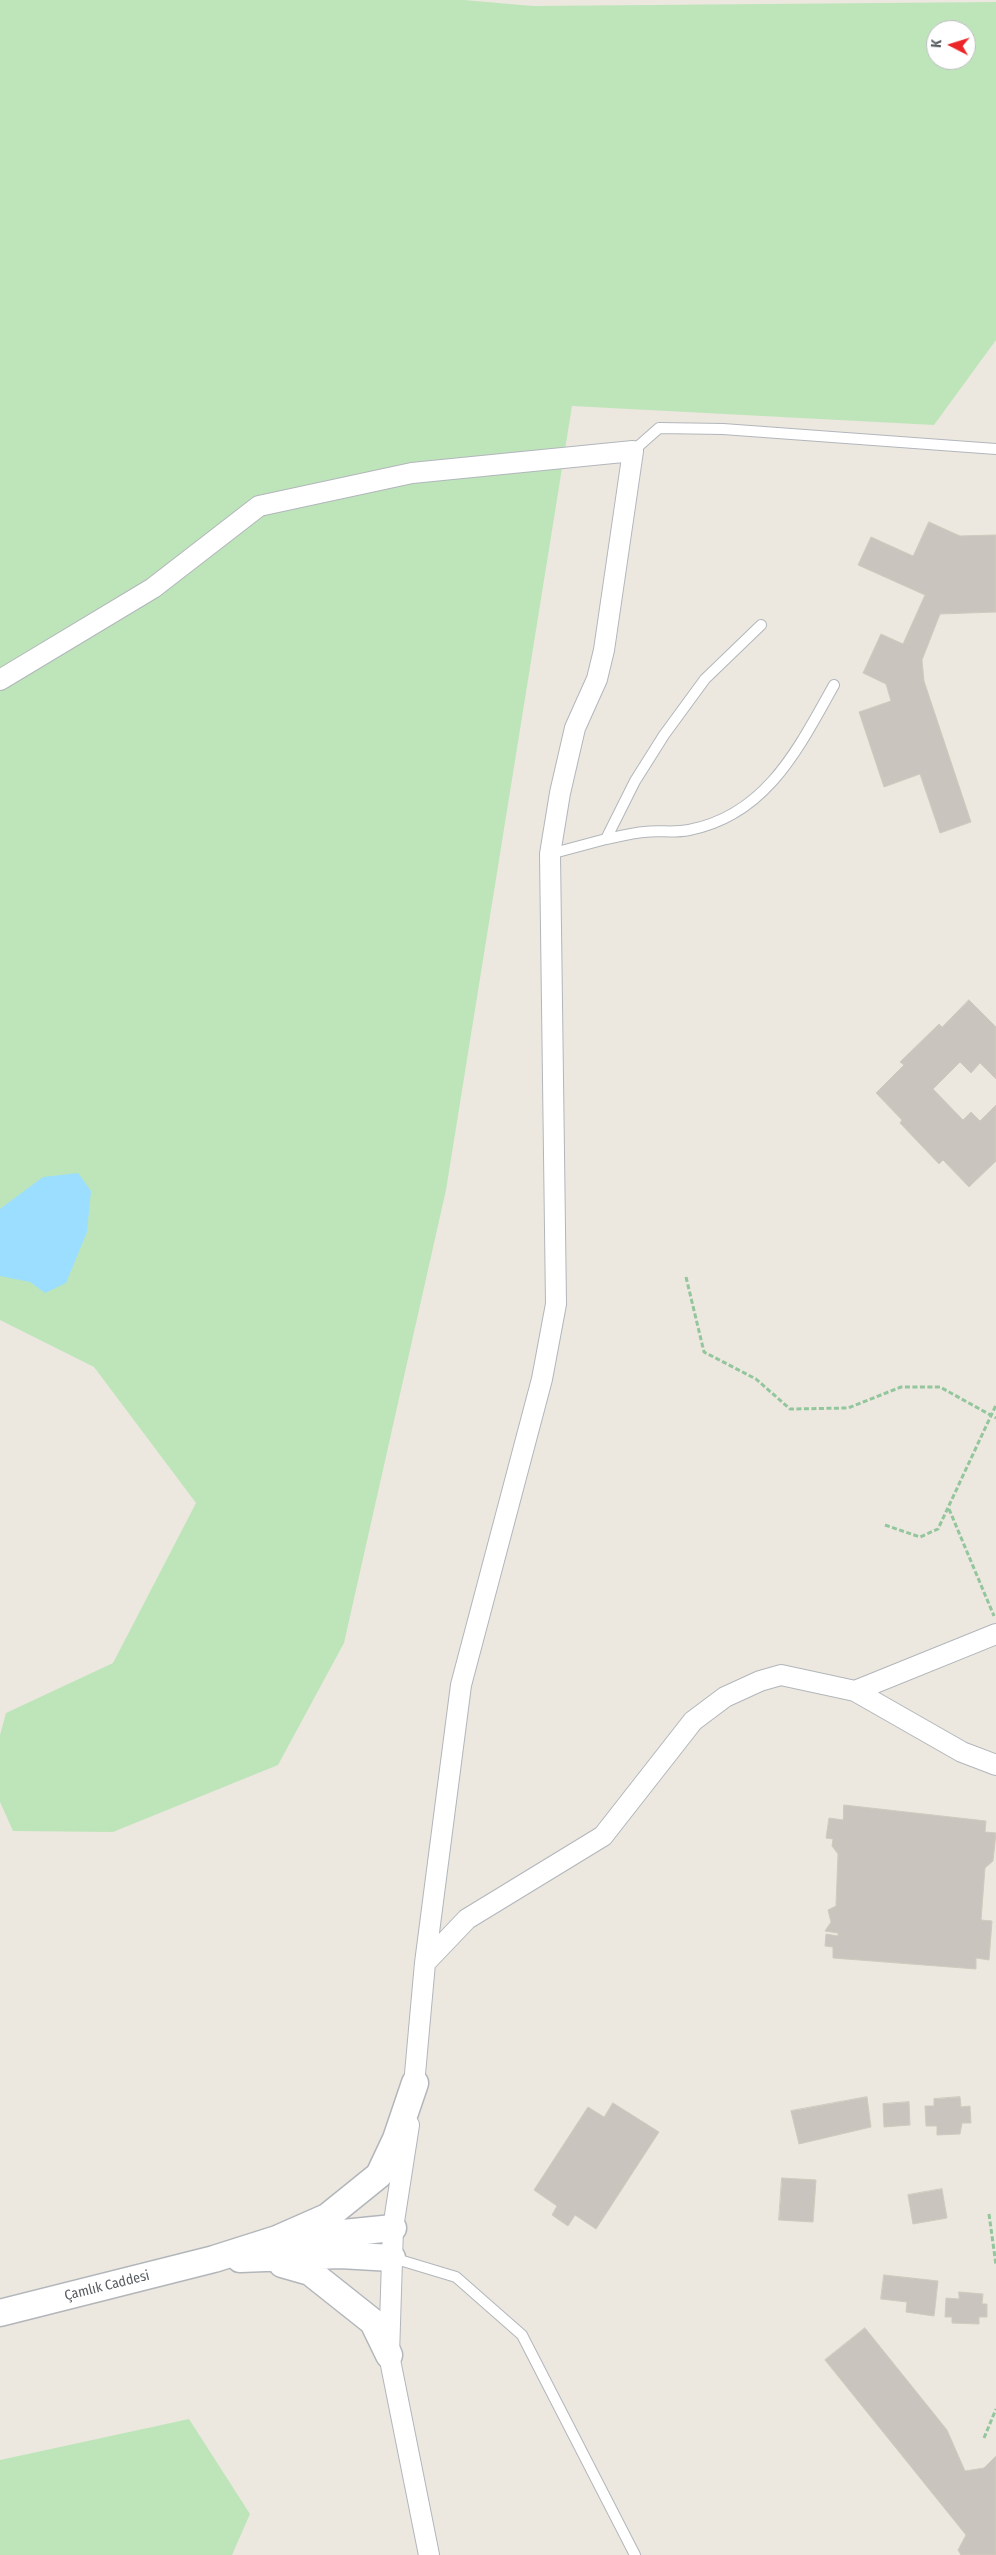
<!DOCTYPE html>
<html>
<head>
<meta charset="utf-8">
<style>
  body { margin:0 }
  #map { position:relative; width:996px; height:2555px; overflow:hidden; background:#ece8df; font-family:"Fira Sans Condensed",sans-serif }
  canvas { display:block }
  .north { position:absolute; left:926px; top:20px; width:50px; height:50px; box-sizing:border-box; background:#fff; border:1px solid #bcbec0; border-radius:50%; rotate:275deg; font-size:14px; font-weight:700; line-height:20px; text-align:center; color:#585d61 }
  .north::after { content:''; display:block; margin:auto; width:18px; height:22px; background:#ec2529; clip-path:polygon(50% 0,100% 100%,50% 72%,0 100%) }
</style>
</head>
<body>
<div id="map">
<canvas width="996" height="2555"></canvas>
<div class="north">K</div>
</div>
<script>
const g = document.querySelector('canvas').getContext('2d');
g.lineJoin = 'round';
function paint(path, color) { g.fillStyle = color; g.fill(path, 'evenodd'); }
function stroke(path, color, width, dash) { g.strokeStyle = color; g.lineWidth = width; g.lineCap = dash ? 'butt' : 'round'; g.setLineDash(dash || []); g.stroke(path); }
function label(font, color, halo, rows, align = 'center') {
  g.font = font + ' "Fira Sans Condensed",sans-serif'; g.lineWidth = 5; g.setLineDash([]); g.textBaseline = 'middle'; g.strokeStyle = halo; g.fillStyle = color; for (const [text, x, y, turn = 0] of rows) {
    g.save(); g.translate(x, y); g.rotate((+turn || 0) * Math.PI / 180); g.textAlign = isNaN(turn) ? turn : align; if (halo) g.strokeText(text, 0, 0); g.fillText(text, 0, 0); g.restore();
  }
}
paint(new Path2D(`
  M 0,0 L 464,0 L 533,6 L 996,2 L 996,340 L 934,425 L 572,406 L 446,1190 L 344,1643 L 278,1765 L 113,1832 L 13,1831 L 0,1802 L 0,1735 L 6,1713 L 113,1663 L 196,1503 L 94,1367 L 0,1320 ZM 936,30 L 966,30 L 966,60 L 936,60 Z
  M 189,2419 L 250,2514 L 232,2555 L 0,2555 L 0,2460 Z`), '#bee5ba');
paint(new Path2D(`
  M 78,1173 L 91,1191 L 87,1232 L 66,1283 L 45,1293 L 30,1282 L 0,1276 L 0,1209 L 43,1177 Z`), '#9cdeff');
const building = new Path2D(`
  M 929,522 L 960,536 L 996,535 L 996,612 L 940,614 L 922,660 L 924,681 L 971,822 L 940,833 L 920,774 L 884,787 L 859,712 L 891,701 L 886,684 L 863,673 L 881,634 L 903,644 L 925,595 L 858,565 L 871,537 L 913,556 Z
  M 969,1000 L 996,1027 L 996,1079 L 980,1063 L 971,1073 L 960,1062 L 933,1089 L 963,1120 L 971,1112 L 980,1121 L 996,1105 L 996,1161 L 969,1187 L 943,1160 L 939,1164 L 900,1123 L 902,1120 L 876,1093 L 904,1065 L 900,1062 L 939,1024 L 942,1027 Z
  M 844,1805 L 986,1821 L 985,1832 L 996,1833 L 993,1861 L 985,1868 L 981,1920 L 992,1921 L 989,1960 L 976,1958 L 976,1969 L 833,1958 L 833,1947 L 825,1946 L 826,1934 L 838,1936 L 838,1933 L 825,1931 L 831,1922 L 828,1910 L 836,1906 L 838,1854 L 832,1846 L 833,1839 L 826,1838 L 829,1818 L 843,1820 Z
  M 867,2097 L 871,2127 L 799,2144 L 791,2111 Z
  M 960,2097 L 961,2107 L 970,2106 L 971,2123 L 962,2123 L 960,2134 L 937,2135 L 937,2126 L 926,2126 L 925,2106 L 934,2106 L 934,2099 Z
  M 909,2102 L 910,2125 L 884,2127 L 883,2104 Z
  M 613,2103 L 659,2132 L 596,2229 L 575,2215 L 568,2226 L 552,2215 L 557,2206 L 534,2190 L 588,2107 L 604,2117 Z
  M 782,2178 L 816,2180 L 813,2222 L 779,2220 Z
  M 942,2189 L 947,2218 L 913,2224 L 908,2195 Z
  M 884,2275 L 938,2281 L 934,2316 L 906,2312 L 907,2302 L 881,2299 Z
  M 959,2292 L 983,2294 L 982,2304 L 987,2304 L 987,2317 L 979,2317 L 979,2324 L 952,2323 L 952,2317 L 945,2317 L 946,2298 L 959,2299 Z
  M 865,2328 L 947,2430 L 965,2471 L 984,2468 L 996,2456 L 996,2555 L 961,2555 L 958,2550 L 966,2535 L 825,2360 Z`);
paint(building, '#c9c5be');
stroke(building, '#d0c9be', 1);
const service = new Path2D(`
  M 633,451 L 659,428 L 723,429 L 996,449
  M 761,625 L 705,679 L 664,735 L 635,781 L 606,839 C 618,837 631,833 644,832 C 659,830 674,833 689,830 C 767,815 799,747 834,685
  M 550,854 L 606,839
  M 393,2258 L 456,2277 L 522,2335 L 635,2555`);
const minor = new Path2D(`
  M 0,680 L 153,588 L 259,506 L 412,473 L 633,451 L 604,650 L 597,679 L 575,728 L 560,793 L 550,854 L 556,1304 L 542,1379 L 461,1685 L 425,1963 L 413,2096
  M 855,1691 L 996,1634
  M 425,1963 L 467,1919 L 603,1836 L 693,1721 L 725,1697 L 760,1681 L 781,1675 L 855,1691 L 962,1752 L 996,1765
  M 409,2125 L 393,2228 L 389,2355 L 429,2555`);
const tertiary = new Path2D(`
  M 294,2238 L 393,2228
  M 240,2259 L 340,2255 L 392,2258
  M 282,2264 L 310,2272 L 373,2322 L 389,2355
  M 0,2313 L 214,2259 L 277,2239 L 327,2217 L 379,2175 L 396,2139 L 415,2083`);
stroke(service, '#b2b6bb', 12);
stroke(minor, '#b2b6bb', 22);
stroke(tertiary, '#b2b6bb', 29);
stroke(new Path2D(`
  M 686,1277 L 704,1352 L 756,1379 L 790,1409 L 848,1408 L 901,1387 L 940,1387 L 996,1418
  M 949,1509 L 994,1616
  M 885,1525 L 920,1537 L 938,1529 L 996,1405
  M 989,2214 L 996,2265
  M 984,2438 L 996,2409`), '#93c69c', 3, [5, 2.5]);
stroke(service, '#fff', 10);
stroke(minor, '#fff', 20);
stroke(tertiary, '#fff', 26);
label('14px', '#585d61', '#fff', [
  ["Çamlık Caddesi",107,2286,-14]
]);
</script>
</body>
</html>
